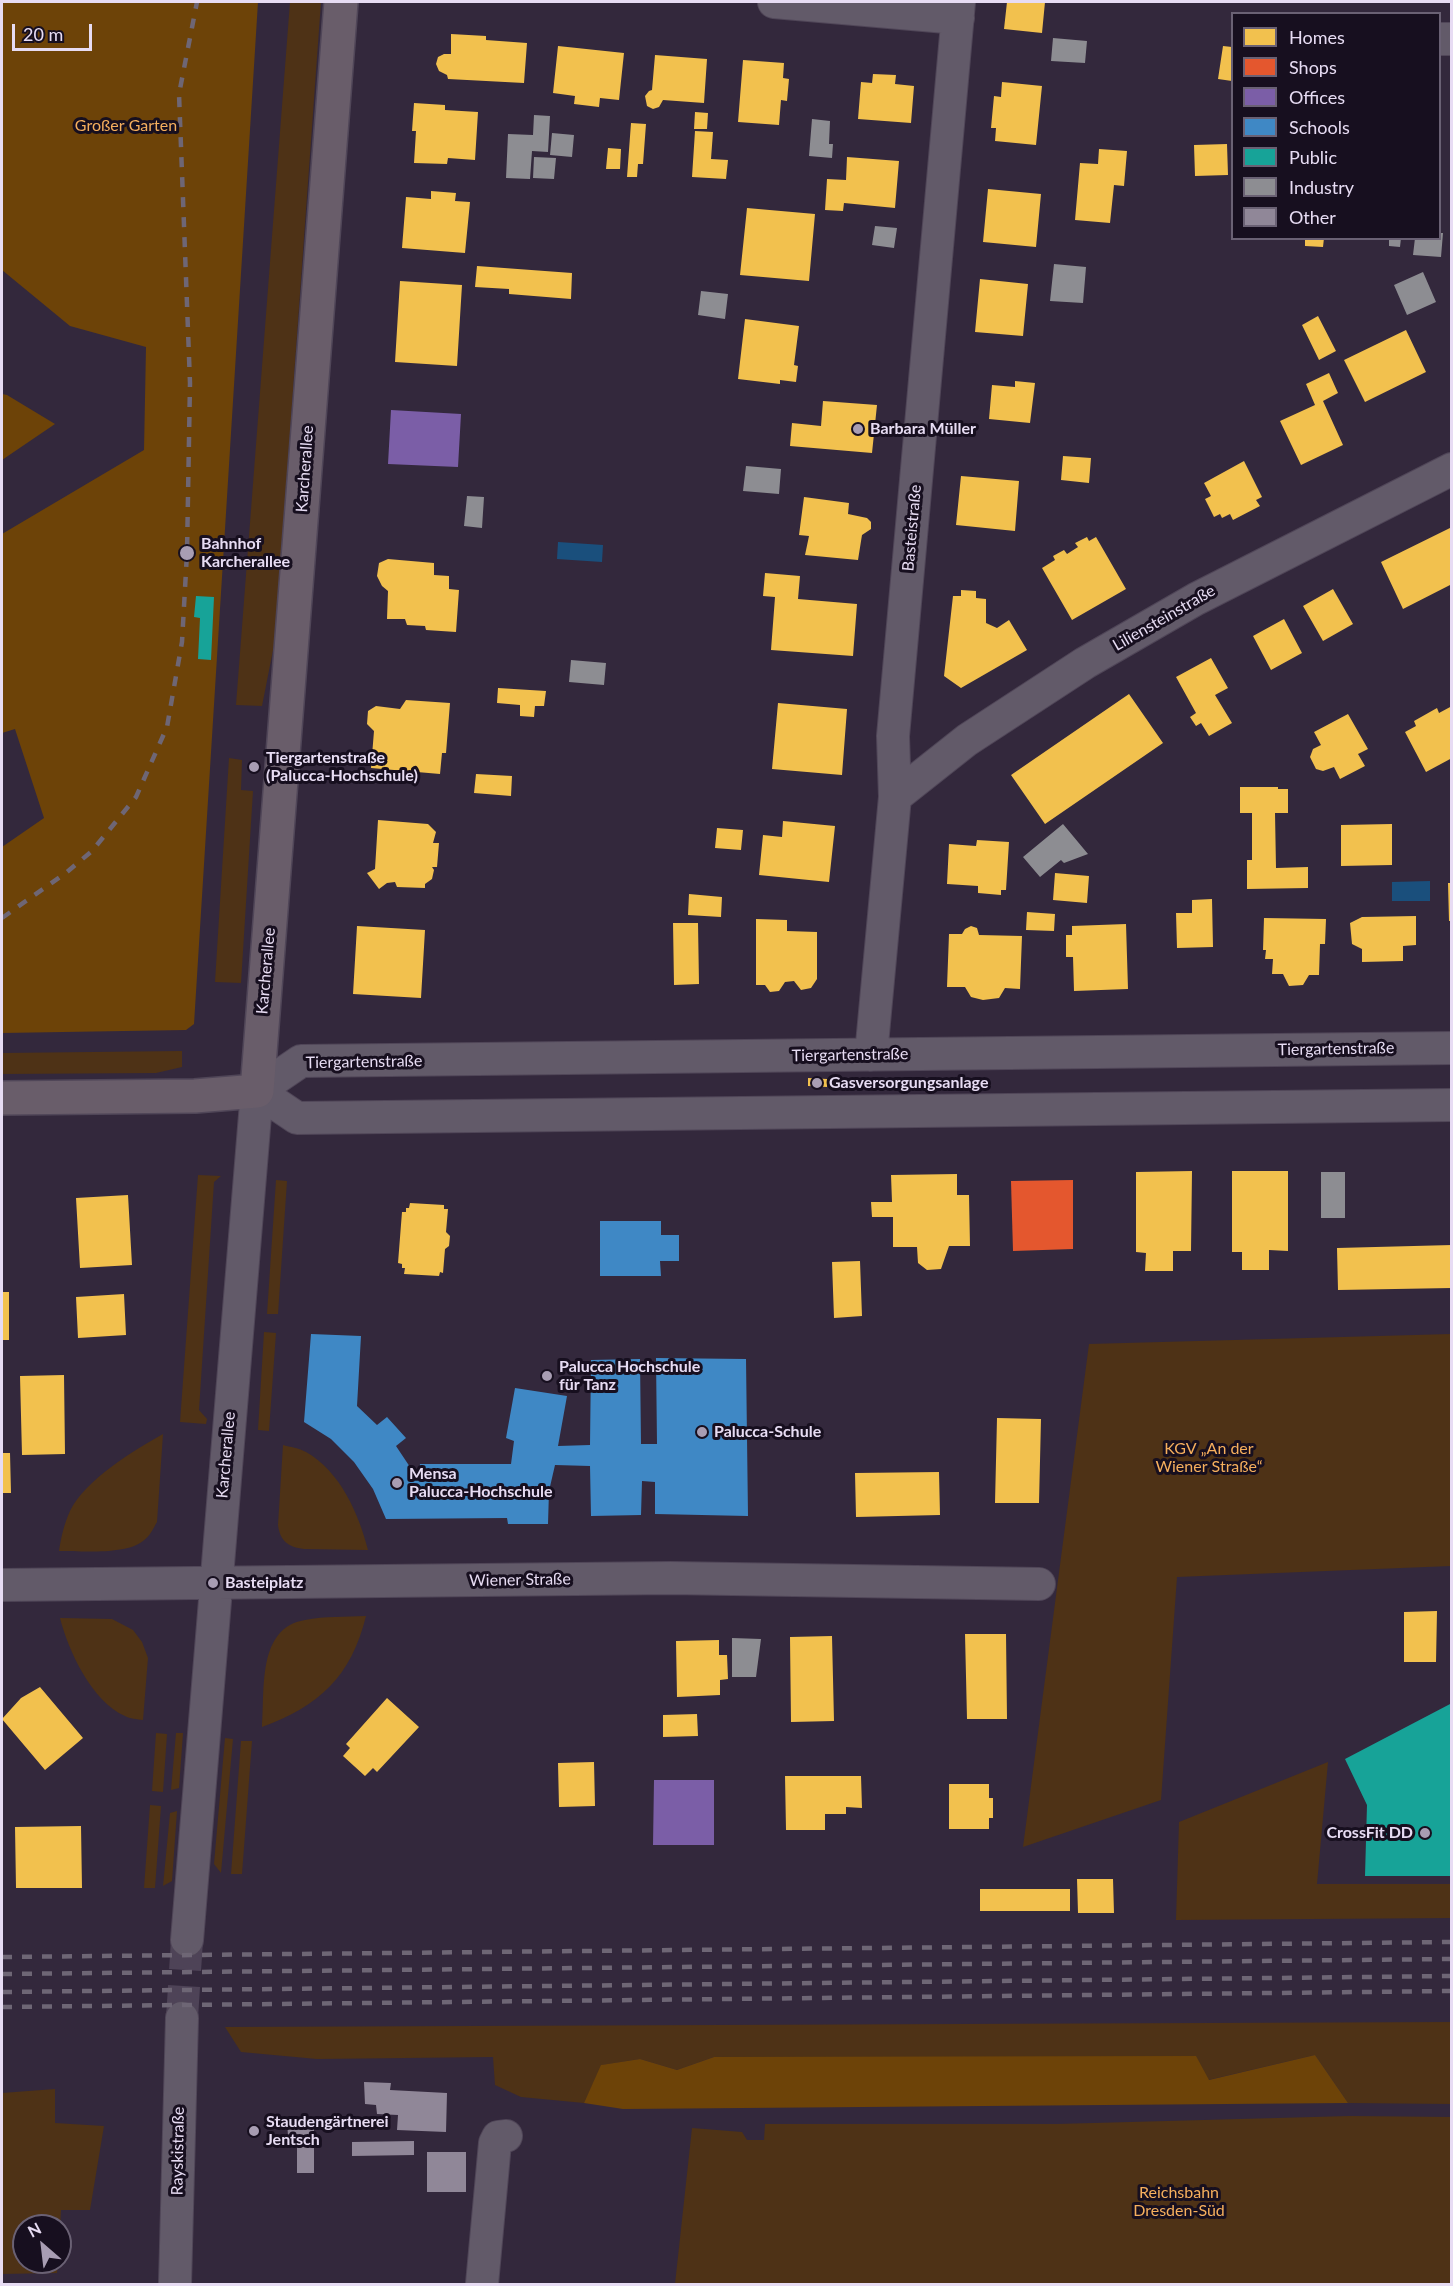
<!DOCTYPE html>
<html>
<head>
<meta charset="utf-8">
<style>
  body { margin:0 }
  #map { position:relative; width:1453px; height:2286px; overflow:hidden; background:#33283c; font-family:Lato,sans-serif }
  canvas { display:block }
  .frame { position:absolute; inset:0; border:3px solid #e7dcf3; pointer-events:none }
  .legend { position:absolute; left:1231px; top:12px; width:210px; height:228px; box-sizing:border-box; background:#170f1f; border:2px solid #6a6174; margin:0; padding:8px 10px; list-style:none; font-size:18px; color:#e7dcf3 }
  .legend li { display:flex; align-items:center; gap:12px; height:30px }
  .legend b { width:30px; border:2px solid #6a6174 }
  .north { position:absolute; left:12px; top:2214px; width:60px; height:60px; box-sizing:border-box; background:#170f1f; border:2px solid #6a6174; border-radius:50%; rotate:332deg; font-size:16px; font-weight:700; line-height:24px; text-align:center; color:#e7dcf3 }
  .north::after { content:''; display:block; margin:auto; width:21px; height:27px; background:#a89db3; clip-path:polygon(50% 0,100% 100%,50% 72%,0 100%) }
  .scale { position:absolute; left:12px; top:24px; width:80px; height:27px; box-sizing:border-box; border:3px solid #e7dcf3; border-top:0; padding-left:8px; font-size:18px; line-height:21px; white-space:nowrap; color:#e7dcf3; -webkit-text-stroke:4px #170f1f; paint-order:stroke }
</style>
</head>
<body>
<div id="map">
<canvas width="1453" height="2286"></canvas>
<div class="frame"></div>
<ul class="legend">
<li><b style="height:16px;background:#f2c14e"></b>Homes</li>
<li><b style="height:16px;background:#e4572e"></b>Shops</li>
<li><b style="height:16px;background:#7b5ea7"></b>Offices</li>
<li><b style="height:16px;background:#3f88c5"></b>Schools</li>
<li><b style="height:16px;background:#17a398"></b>Public</li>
<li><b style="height:16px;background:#8d8d92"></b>Industry</li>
<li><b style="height:16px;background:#908798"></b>Other</li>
</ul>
<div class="north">N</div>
<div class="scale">20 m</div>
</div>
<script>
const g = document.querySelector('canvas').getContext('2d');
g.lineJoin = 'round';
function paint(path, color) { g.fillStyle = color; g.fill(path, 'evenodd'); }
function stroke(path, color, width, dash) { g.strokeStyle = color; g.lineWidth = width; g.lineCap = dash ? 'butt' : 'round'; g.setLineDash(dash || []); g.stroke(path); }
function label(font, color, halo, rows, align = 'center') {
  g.font = font + ' Lato,sans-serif'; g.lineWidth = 6; g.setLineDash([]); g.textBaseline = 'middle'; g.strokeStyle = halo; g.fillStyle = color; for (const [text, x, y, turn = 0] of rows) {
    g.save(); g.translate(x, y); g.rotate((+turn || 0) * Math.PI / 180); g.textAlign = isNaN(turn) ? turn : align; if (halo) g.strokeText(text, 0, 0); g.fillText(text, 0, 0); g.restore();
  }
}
paint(new Path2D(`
  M 290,2 L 321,2 L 275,640 L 262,706 L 236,705 Z
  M 229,758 L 242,760 L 241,790 L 253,791 L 241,983 L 215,982 Z
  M 182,1051 L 182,1067 L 156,1073 L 2,1074 L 2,1053 Z
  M 198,1175 L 221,1176 L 214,1182 L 199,1410 L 207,1419 L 206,1424 L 180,1422 Z
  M 276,1180 L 287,1181 L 278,1314 L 267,1314 Z
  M 264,1332 L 276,1333 L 269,1431 L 258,1430 Z
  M 1451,1334 L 1451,1566 L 1177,1577 L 1161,1800 L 1023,1847 L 1089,1344 Z
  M 163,1434 L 157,1522 C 153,1529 150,1536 143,1541 C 126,1555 81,1551 59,1551 C 61,1538 64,1524 70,1511 C 85,1480 134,1450 163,1434 Z
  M 283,1445 C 290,1447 299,1448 306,1452 C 340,1471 359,1514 368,1550 L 304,1549 C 288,1547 280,1541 278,1525 Z
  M 366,1616 C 351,1677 319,1706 262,1727 C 265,1689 257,1628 305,1620 C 325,1616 346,1617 366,1616 Z
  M 60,1618 L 112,1619 L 133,1630 L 142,1642 L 148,1658 L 143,1720 C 137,1719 130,1719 125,1716 C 92,1702 68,1650 60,1618 Z
  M 156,1733 L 167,1734 L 163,1792 L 152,1791 Z
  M 176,1733 L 183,1733 L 179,1788 L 171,1790 Z
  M 225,1738 L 233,1739 L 221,1873 L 214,1864 Z
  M 241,1741 L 252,1741 L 242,1874 L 231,1874 Z
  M 1328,1762 L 1317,1884 L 1451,1884 L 1451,1918 L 1176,1920 L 1179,1822 Z
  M 150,1805 L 161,1806 L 155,1888 L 144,1888 Z
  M 177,1811 L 172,1881 L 163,1886 L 170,1813 Z
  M 1451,2022 L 1451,2104 L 1348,2103 L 1315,2055 L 1208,2080 L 714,2057 L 677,2070 L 640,2059 L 602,2065 L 584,2103 L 521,2097 L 495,2085 L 493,2057 L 317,2059 L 241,2052 L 225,2027 Z
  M 55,2089 L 55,2123 L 104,2126 L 90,2210 L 61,2210 L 60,2229 L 60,2226 L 24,2226 L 24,2262 L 58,2262 L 57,2273 L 2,2274 L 2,2093 Z
  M 1350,2116 L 1451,2117 L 1451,2284 L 675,2284 L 692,2128 L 742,2132 L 747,2140 L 764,2140 L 765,2124 L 1057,2124 Z`), '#4e3216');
paint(new Path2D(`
  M 2,2 L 258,2 L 194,1024 L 186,1030 L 2,1033 L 2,847 L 44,818 L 15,729 L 2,733 L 2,534 L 144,450 L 146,347 L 70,326 L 2,270 Z
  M 2,394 L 7,395 L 55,424 L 2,460 Z
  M 1315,2055 L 1348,2103 L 623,2109 L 584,2103 L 601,2065 L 640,2059 L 677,2070 L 714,2057 L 1196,2056 L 1209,2080 Z`), '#6d4308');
paint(new Path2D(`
  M 558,542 L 603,545 L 602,562 L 557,559 Z
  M 1430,881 L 1430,901 L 1392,901 L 1392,882 Z`), '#1a4f7c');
paint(new Path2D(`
  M 1007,2 L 1045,2 L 1042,33 L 1004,29 Z
  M 451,34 L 486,36 L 486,40 L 527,43 L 524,83 L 448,79 L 447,75 L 439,71 L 436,64 L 438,57 L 444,54 L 451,54 Z
  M 558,46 L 624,53 L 619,100 L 600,98 L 599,107 L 574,104 L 575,96 L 553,93 Z
  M 1223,46 L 1232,47 L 1232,81 L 1218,79 Z
  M 655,55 L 707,59 L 704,103 L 663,100 L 659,107 L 653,109 L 647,106 L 645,96 L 649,91 L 652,90 Z
  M 743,60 L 784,63 L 783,78 L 789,79 L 787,101 L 781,100 L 779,125 L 738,122 Z
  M 873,74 L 896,75 L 895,84 L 914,86 L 911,123 L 858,119 L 861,82 L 872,83 Z
  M 1002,82 L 1042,86 L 1036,145 L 995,141 L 996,128 L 991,128 L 994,96 L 1001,97 Z
  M 414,103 L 445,105 L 445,110 L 478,112 L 475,160 L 448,158 L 447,164 L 414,163 L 416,131 L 412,131 Z
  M 695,112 L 708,113 L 707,129 L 694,129 Z
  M 631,123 L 646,124 L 643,164 L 638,164 L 637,177 L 627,177 Z
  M 695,131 L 713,132 L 711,159 L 728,160 L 726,179 L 692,177 Z
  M 1227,144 L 1228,175 L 1195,176 L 1194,145 Z
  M 608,148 L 621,149 L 620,169 L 606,169 Z
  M 1099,149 L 1127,151 L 1124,186 L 1114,185 L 1110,223 L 1075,220 L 1080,163 L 1098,164 Z
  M 847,157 L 899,161 L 895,208 L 844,203 L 843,211 L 825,210 L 827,179 L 846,180 Z
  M 988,189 L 1041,194 L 1036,247 L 983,242 Z
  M 431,191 L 456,193 L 455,201 L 470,202 L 465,253 L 402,248 L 406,197 L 431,199 Z
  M 747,208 L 815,214 L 809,281 L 740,275 Z
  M 1305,238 L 1324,238 L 1323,247 L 1305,246 Z
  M 477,266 L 572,273 L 571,299 L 509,294 L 509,289 L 475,287 Z
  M 980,279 L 1028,284 L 1023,336 L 975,332 Z
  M 400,281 L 462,285 L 457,366 L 395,362 Z
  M 1318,316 L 1336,351 L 1319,360 L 1302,325 Z
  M 745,319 L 799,326 L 794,365 L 798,366 L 796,382 L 780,380 L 780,384 L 738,379 Z
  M 1406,330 L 1426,372 L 1365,402 L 1344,360 Z
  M 1329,373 L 1338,393 L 1323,401 L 1343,445 L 1301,465 L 1280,421 L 1315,405 L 1306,384 Z
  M 1015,381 L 1035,383 L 1030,423 L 989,419 L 992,385 L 1015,387 Z
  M 823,401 L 877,405 L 872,453 L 790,446 L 792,423 L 821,426 Z
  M 1063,456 L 1091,458 L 1089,483 L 1061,480 Z
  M 1244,461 L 1262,497 L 1256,500 L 1260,506 L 1233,520 L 1230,514 L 1222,518 L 1220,514 L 1214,517 L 1205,499 L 1211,496 L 1204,483 Z
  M 961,476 L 1019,481 L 1015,531 L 956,525 Z
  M 804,497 L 849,503 L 848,514 L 867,518 L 871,522 L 871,529 L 862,535 L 858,560 L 805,555 L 809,536 L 799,535 Z
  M 1452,527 L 1452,584 L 1403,609 L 1381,562 Z
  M 1087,537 L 1089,541 L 1096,537 L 1126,589 L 1072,620 L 1042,568 L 1055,560 L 1053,556 L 1064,550 L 1067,554 L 1078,547 L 1075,543 Z
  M 388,559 L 434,563 L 434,575 L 449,576 L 449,589 L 459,590 L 456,632 L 426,630 L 425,626 L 407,625 L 405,619 L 387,619 L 388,591 L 382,586 L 377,576 L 379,563 Z
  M 765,573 L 800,576 L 798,599 L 857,604 L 853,656 L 771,650 L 775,597 L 763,596 Z
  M 1333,589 L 1353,624 L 1323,641 L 1303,606 Z
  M 961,590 L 976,591 L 976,598 L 986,599 L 986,623 L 997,628 L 1009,620 L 1027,650 L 961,688 L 944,676 L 953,596 L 961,596 Z
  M 1284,619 L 1302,653 L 1271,670 L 1253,636 Z
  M 1211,658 L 1228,688 L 1215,695 L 1232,723 L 1209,736 L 1201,723 L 1196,726 L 1190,717 L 1196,713 L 1176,677 Z
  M 498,688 L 546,691 L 544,706 L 535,706 L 534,717 L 520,716 L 520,705 L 497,703 Z
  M 1129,694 L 1163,743 L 1045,824 L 1011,775 Z
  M 406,700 L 450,703 L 446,753 L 442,753 L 440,774 L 371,768 L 374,731 L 367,724 L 368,711 L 376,706 L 400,709 Z
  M 778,703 L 847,709 L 842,775 L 772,769 Z
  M 1452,706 L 1452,758 L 1426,772 L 1405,732 L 1416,726 L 1414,721 L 1437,708 L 1439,713 Z
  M 1348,714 L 1368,749 L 1358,754 L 1365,766 L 1340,779 L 1334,767 L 1323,771 L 1316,769 L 1310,757 L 1313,749 L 1321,745 L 1314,732 Z
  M 476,774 L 512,776 L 511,796 L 474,793 Z
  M 1240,787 L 1278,787 L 1278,789 L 1288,789 L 1288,813 L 1275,813 L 1276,868 L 1308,867 L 1308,888 L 1247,889 L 1247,860 L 1252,860 L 1252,813 L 1240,813 Z
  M 378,820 L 428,824 L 436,832 L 433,843 L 439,843 L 437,867 L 432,867 L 434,870 L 432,879 L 425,884 L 425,888 L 397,887 L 395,882 L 387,883 L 379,889 L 367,873 L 375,869 Z
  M 783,821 L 835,826 L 829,882 L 759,875 L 763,835 L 782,837 Z
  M 1392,824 L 1392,865 L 1341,866 L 1341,825 Z
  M 717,828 L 743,830 L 741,850 L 715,848 Z
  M 977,840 L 1009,842 L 1006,890 L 1001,890 L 1001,895 L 978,893 L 978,886 L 947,884 L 949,844 L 976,846 Z
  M 1055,873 L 1089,876 L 1087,903 L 1053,900 Z
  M 1448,883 L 1452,883 L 1452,921 L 1449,921 Z
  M 689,894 L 722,897 L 721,917 L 688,915 Z
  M 1212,899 L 1213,947 L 1177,948 L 1176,913 L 1192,913 L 1192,900 Z
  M 1027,912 L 1055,914 L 1054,931 L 1026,930 Z
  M 1416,916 L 1416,945 L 1403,946 L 1403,961 L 1362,962 L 1362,949 L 1352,944 L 1350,923 L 1362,917 Z
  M 1264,918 L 1326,919 L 1325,944 L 1320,944 L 1319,975 L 1309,975 L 1303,985 L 1289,986 L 1283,974 L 1272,974 L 1273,959 L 1265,959 L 1266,950 L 1263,950 Z
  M 756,919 L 787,920 L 787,931 L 817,932 L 817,979 L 811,988 L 801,990 L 794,981 L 785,982 L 779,991 L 770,992 L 765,985 L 756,985 Z
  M 673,923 L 698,923 L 699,984 L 674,985 Z
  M 1126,924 L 1128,989 L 1074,991 L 1073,957 L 1066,957 L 1066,935 L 1072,935 L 1072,926 Z
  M 357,926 L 425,930 L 421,998 L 353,994 Z
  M 971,926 L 977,928 L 979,935 L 1022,936 L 1020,989 L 1005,988 L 999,998 L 983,1000 L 971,997 L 965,987 L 947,987 L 949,934 L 962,934 L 965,929 Z
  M 808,1078 L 827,1079 L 827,1087 L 808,1086 Z
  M 1192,1171 L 1191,1251 L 1173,1251 L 1173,1271 L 1145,1271 L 1146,1253 L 1136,1252 L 1136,1172 Z
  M 1232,1171 L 1288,1171 L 1288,1251 L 1269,1250 L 1269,1270 L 1242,1270 L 1242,1252 L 1232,1252 Z
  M 957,1174 L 957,1195 L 969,1195 L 970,1246 L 949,1246 L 941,1269 L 927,1270 L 918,1263 L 917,1247 L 893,1247 L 893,1217 L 872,1217 L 871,1202 L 892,1202 L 891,1175 Z
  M 128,1195 L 132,1265 L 80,1268 L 76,1198 Z
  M 410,1203 L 444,1205 L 444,1209 L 448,1209 L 446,1232 L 450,1236 L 449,1246 L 445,1249 L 443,1273 L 440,1272 L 439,1276 L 404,1274 L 405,1268 L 402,1268 L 402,1264 L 398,1263 L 402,1212 L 406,1212 L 406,1208 L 409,1208 Z
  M 1452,1245 L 1452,1288 L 1338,1290 L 1337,1248 Z
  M 860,1261 L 862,1316 L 834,1318 L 832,1262 Z
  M 2,1292 L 9,1292 L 9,1340 L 2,1340 Z
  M 124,1294 L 126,1335 L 78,1338 L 76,1297 Z
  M 64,1375 L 65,1454 L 22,1455 L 20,1376 Z
  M 997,1418 L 1041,1419 L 1039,1503 L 995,1503 Z
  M 2,1453 L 10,1453 L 11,1493 L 2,1493 Z
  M 939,1472 L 940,1515 L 856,1517 L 855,1473 Z
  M 1437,1611 L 1436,1662 L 1404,1662 L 1404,1612 Z
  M 965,1634 L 1006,1634 L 1007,1719 L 967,1719 Z
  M 832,1636 L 834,1721 L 791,1722 L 790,1637 Z
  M 719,1640 L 719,1655 L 727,1655 L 728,1679 L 720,1680 L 720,1695 L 677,1697 L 676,1641 Z
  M 40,1687 L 83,1738 L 45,1770 L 2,1719 L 21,1698 Z
  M 387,1698 L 419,1727 L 377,1772 L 373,1768 L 365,1776 L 343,1756 L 350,1748 L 346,1744 Z
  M 697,1714 L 698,1736 L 663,1737 L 663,1715 Z
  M 594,1762 L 595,1806 L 559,1807 L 558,1763 Z
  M 785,1776 L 861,1776 L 862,1808 L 846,1807 L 846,1814 L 825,1814 L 825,1830 L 786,1830 Z
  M 949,1784 L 989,1784 L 989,1798 L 993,1798 L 993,1818 L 989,1818 L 989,1829 L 949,1829 Z
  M 81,1826 L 82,1888 L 16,1888 L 15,1827 Z
  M 1077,1879 L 1113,1879 L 1114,1913 L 1078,1913 Z
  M 980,1889 L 1070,1889 L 1070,1911 L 980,1911 Z`), '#f2c14e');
paint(new Path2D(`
  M 1073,1180 L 1073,1249 L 1013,1251 L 1011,1181 Z`), '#e4572e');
paint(new Path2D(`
  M 391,410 L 461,414 L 458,467 L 388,464 Z
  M 654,1780 L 714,1780 L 714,1845 L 653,1845 Z`), '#7b5ea7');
paint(new Path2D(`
  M 600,1221 L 661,1221 L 661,1235 L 679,1235 L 679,1261 L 660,1261 L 661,1276 L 600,1276 Z
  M 311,1334 L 361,1336 L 357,1406 L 377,1425 L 387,1417 L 406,1438 L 396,1446 L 412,1470 L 419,1470 L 420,1464 L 511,1464 L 514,1441 L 506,1438 L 515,1388 L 567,1396 L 558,1446 L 590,1445 L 591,1360 L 640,1359 L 641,1444 L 657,1444 L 656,1358 L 746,1359 L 748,1516 L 655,1514 L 655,1482 L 642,1481 L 641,1515 L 591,1516 L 590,1466 L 555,1465 L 549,1491 L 548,1524 L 508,1524 L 507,1518 L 386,1519 L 373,1489 L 354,1462 L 331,1439 L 304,1422 Z`), '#3f88c5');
paint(new Path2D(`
  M 196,596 L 214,597 L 211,660 L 198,659 L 200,618 L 194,617 Z
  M 1452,1703 L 1452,1876 L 1365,1876 L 1367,1805 L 1345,1759 Z`), '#17a398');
paint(new Path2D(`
  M 1053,38 L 1087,41 L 1085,63 L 1051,61 Z
  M 534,115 L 550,116 L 548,152 L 532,151 L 530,179 L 506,178 L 508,134 L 533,135 Z
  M 812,119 L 830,121 L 829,144 L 833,144 L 832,158 L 809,156 Z
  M 552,133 L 574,135 L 572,157 L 550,155 Z
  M 534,157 L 556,158 L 554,179 L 533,178 Z
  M 875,226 L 897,228 L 894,248 L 872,245 Z
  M 1440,233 L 1443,233 L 1441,257 L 1413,255 L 1415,238 L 1440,238 Z
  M 1389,238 L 1401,238 L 1400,247 L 1389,246 Z
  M 1054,264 L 1086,267 L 1083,303 L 1050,301 Z
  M 1423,272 L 1436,302 L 1407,315 L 1394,285 Z
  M 701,291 L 728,294 L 725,319 L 698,315 Z
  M 746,466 L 781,469 L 779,494 L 743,491 Z
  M 467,496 L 484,497 L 482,528 L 464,526 Z
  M 571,660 L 606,663 L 604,685 L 569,682 Z
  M 1063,824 L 1088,854 L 1064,863 L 1061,860 L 1040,877 L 1023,857 Z
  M 1321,1172 L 1345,1172 L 1345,1218 L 1321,1218 Z
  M 732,1638 L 761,1639 L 756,1677 L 732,1677 Z`), '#8d8d92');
paint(new Path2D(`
  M 364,2082 L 391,2083 L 390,2090 L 447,2093 L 446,2132 L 397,2130 L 398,2115 L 377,2114 L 376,2105 L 365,2104 Z
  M 314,2120 L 314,2135 L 288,2136 L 287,2121 Z
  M 414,2141 L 414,2155 L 352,2156 L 352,2142 Z
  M 297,2143 L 314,2143 L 314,2173 L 297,2173 Z
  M 427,2152 L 466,2152 L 466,2192 L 427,2192 Z`), '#908798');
stroke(new Path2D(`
  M 182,2018 L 187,1940`), '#4e4357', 32, [32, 16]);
const minor = new Path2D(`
  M 774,2 L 958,18
  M 1440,39 L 1452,39
  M 895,797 L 967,740 L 1085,663 L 1196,599 L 1452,469
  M 871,1055 L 895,797 L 893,736 L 959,2
  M 257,1091 L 301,1061 L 1452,1048
  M 257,1091 L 297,1118 L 1452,1105
  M 2,1585 L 671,1578 L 1039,1584
  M 187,1940 L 257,1091
  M 175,2284 L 182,2018
  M 482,2284 L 495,2143 L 498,2137 L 506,2136`);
const major = new Path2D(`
  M 2,1098 L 195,1096 L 257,1091 L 341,2`);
stroke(minor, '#504658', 34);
stroke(major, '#504658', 36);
stroke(minor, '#625a69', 32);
stroke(major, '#695d6a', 33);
stroke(new Path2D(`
  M 2,918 L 67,872 L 92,851 L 136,797 L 167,727 L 182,642 L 187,553 L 190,383 L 179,94 L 197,2
  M 2,1957 L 1452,1942
  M 2,1974 L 1452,1959
  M 2,1992 L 1452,1976
  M 2,2007 L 1452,1991`), '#6e6675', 4.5, [10, 10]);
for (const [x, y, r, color] of [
  [858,429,6,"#a89db3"],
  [187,553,8,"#a89db3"],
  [254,767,6,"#a89db3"],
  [817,1083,6,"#a89db3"],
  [547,1376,6,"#a89db3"],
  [702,1432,6,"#a89db3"],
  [397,1483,6,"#a89db3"],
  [213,1583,6,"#a89db3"],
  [1425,1833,6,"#a89db3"],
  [254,2131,6,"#a89db3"]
]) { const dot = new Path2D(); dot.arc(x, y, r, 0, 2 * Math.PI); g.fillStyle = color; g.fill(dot); stroke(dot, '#170f1f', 2); }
label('16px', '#f6af5d', '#170f1f', [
  ["Großer Garten",126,126],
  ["KGV „An der",1209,1449],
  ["Wiener Straße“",1209,1467],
  ["Reichsbahn",1179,2193],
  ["Dresden-Süd",1179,2211]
]);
label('bold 16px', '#e7dcf3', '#170f1f', [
  ["Barbara Müller",870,429],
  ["Bahnhof",201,544],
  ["Karcherallee",201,562],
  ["Tiergartenstraße",266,758],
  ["(Palucca-Hochschule)",266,776],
  ["Gasversorgungsanlage",829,1083],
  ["Palucca Hochschule",559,1367],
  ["für Tanz",559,1385],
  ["Palucca-Schule",714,1432],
  ["Mensa",409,1474],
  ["Palucca-Hochschule",409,1492],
  ["Basteiplatz",225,1583],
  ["CrossFit DD",1413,1833,"right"],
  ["Staudengärtnerei",266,2122],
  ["Jentsch",266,2140]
], 'left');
label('16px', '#e7dcf3', '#170f1f', [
  ["Karcherallee",305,469,-86],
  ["Basteistraße",912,528,-85],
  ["Liliensteinstraße",1164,618,-30],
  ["Karcherallee",266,971,-85],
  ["Tiergartenstraße",1336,1049,-1],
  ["Tiergartenstraße",850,1055,-1],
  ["Tiergartenstraße",364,1062,-1],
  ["Karcherallee",226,1455,-85],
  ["Wiener Straße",520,1580,-1],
  ["Rayskistraße",178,2151,-89]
]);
</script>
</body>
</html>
